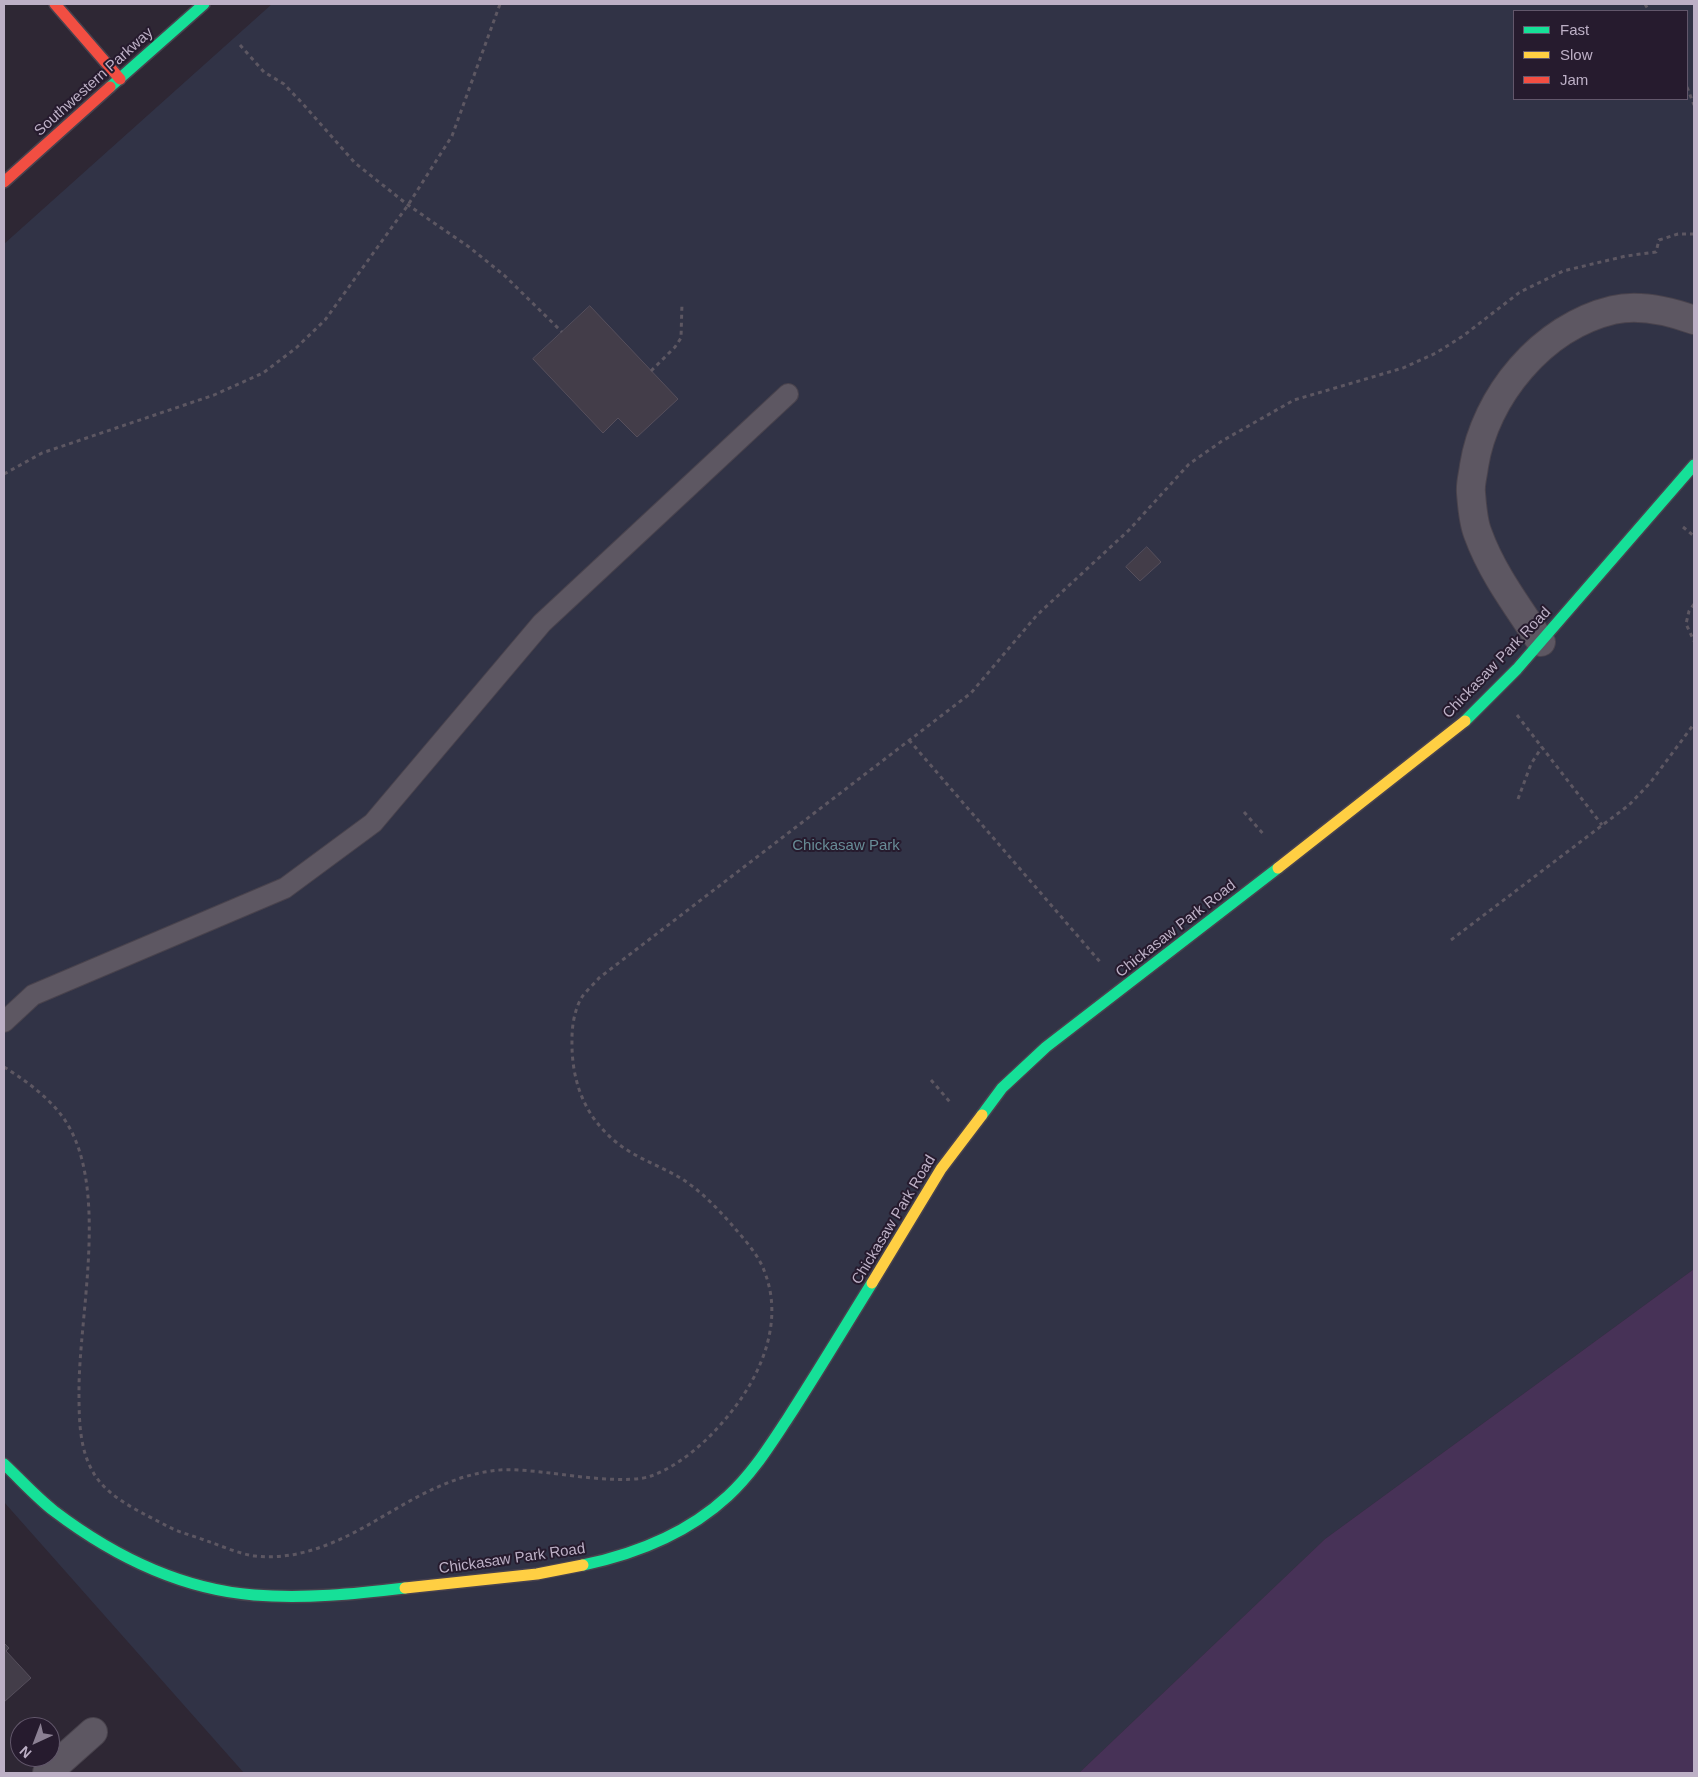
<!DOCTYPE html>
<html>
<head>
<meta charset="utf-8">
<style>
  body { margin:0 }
  #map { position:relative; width:1698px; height:1777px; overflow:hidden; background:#2e2734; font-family:Helvetica,sans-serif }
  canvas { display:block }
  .frame { position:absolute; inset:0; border:5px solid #bdb0c6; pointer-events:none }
  .legend { position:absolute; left:1513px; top:10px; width:175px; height:90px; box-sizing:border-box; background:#261b2e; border:1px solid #62576b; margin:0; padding:6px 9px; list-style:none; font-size:15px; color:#bdb0c6 }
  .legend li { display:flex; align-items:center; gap:10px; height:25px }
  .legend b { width:25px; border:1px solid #62576b }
  .north { position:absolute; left:10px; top:1717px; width:50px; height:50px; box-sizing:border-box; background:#261b2e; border:1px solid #62576b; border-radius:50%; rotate:223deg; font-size:14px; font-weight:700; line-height:20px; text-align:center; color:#bdb0c6 }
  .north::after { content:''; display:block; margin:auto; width:18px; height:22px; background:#8b8093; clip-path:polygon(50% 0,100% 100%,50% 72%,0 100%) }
</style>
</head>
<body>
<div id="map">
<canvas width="1698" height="1777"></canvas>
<div class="frame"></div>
<ul class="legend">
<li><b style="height:6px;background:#16e098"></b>Fast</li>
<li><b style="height:6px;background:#ffcf43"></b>Slow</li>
<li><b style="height:6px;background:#f24e42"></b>Jam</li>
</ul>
<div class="north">N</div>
</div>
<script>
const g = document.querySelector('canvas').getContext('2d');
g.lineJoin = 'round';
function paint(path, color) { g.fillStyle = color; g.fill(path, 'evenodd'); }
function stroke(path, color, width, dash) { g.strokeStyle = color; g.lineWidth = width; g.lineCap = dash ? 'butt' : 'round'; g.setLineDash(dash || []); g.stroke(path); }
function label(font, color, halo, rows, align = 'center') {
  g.font = font + ' Helvetica,sans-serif'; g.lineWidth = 4; g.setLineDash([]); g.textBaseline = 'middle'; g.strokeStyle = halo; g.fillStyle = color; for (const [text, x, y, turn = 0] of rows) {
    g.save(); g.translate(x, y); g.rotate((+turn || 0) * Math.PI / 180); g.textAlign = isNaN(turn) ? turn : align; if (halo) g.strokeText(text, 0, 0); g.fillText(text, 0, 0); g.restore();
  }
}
paint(new Path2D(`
  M 272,4 L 1694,4 L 1694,1269 L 1325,1539 L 1079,1773 L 244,1773 L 4,1502 L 4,244 ZM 1514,11 L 1687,11 L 1687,99 L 1514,99 Z`), '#313346');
paint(new Path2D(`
  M 1694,1269 L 1694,1773 L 1079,1773 L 1325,1539 Z`), '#473257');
const building = new Path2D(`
  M 590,306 L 678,399 L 637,437 L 618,418 L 603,433 L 533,359 Z
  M 1147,547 L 1161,562 L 1140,581 L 1126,567 Z
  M 4,1643 L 9,1648 L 6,1651 L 31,1678 L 4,1702 Z`);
paint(building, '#433d49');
stroke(building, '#564f5c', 1);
const lane = new Path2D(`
  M 4,1022 L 33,995 L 285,888 L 373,823 L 542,623 L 788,394`);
const street = new Path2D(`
  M 1541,642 C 1518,607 1492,573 1478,534 C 1473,522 1472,505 1471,493 C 1470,484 1473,475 1474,466 C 1485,396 1542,327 1613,310 C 1639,304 1669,311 1694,320
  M 47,1773 L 93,1732`);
const fast = new Path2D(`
  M 110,87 L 204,4
  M 1465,721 L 1517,669 L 1694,465
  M 982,1115 L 1002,1088 L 1046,1047 L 1278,868
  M 4,1464 C 20,1479 36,1497 54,1511 C 112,1555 180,1589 254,1595 C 304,1599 355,1594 405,1588
  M 583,1565 C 636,1554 688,1533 728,1496 C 753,1473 770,1445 788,1418 C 817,1373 844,1328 872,1283`);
const slow = new Path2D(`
  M 1278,868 L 1465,721
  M 872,1283 L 941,1169 L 982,1115
  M 405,1588 L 537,1574 L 583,1565`);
const jam = new Path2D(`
  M 55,4 L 120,79
  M 4,182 L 110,87`);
stroke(lane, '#49434d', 22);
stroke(street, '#49434d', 30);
stroke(fast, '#48424e', 14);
stroke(slow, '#48424e', 14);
stroke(jam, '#48424e', 14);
stroke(new Path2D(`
  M 1645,4 L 1649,11
  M 240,45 L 264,72 L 284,84 L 303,104 L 355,163 L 408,205 L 469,247 L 505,276 L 562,332
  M 1687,87 L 1694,105
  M 651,371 L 675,347 L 681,338 L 682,303
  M 4,474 L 42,453 L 214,395 L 263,373 L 296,348 L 325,320 L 408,205 L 452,136 L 500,4
  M 1683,527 L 1694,536
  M 1694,604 L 1689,611 L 1686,624 L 1694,641
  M 1517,715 L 1602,825
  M 909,740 L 1101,963
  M 1518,799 L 1531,764 L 1542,747
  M 1244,812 L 1265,836
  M 1451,940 L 1629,805 L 1650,783 L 1694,724
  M 4,1067 C 25,1080 47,1096 62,1116 C 111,1182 79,1312 79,1390 C 79,1418 79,1448 93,1472 C 107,1498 143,1513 167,1526 C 180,1533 194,1536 207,1541 C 222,1546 239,1554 255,1556 C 298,1561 339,1542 375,1521 C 411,1500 448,1477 491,1471 C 510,1468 531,1471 550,1473 C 574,1476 629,1484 651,1476 C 684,1464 714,1435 735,1407 C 763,1370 783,1320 765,1273 C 759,1255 744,1239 732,1225 C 717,1208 701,1191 682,1179 C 661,1166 635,1158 616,1142 C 583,1115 571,1079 572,1038 C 572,1025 575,1008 582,997 C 587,990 594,984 599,978 L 971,693 L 1037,615 L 1129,530 L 1189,464 L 1222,441 L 1294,400 L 1403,368 L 1436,353 L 1463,336 L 1520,292 L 1563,271 L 1626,256 L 1656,252 L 1659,240 L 1678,234 L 1694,234
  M 931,1080 L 950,1102`), '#5d5762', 3, [4, 4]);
stroke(lane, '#5d5762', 20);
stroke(street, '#5d5762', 28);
stroke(fast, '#16e098', 11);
stroke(slow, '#ffcf43', 11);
stroke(jam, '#f24e42', 11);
label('15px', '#bdb0c6', '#261b2e', [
  ["Southwestern Parkway",94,82,-42],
  ["Chickasaw Park Road",1497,663,-46],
  ["Chickasaw Park Road",1176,929,-38],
  ["Chickasaw Park Road",894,1220,-59],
  ["Chickasaw Park Road",512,1559,-8]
]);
label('15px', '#688c96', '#261b2e', [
  ["Chickasaw Park",846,846]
]);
</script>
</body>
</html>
